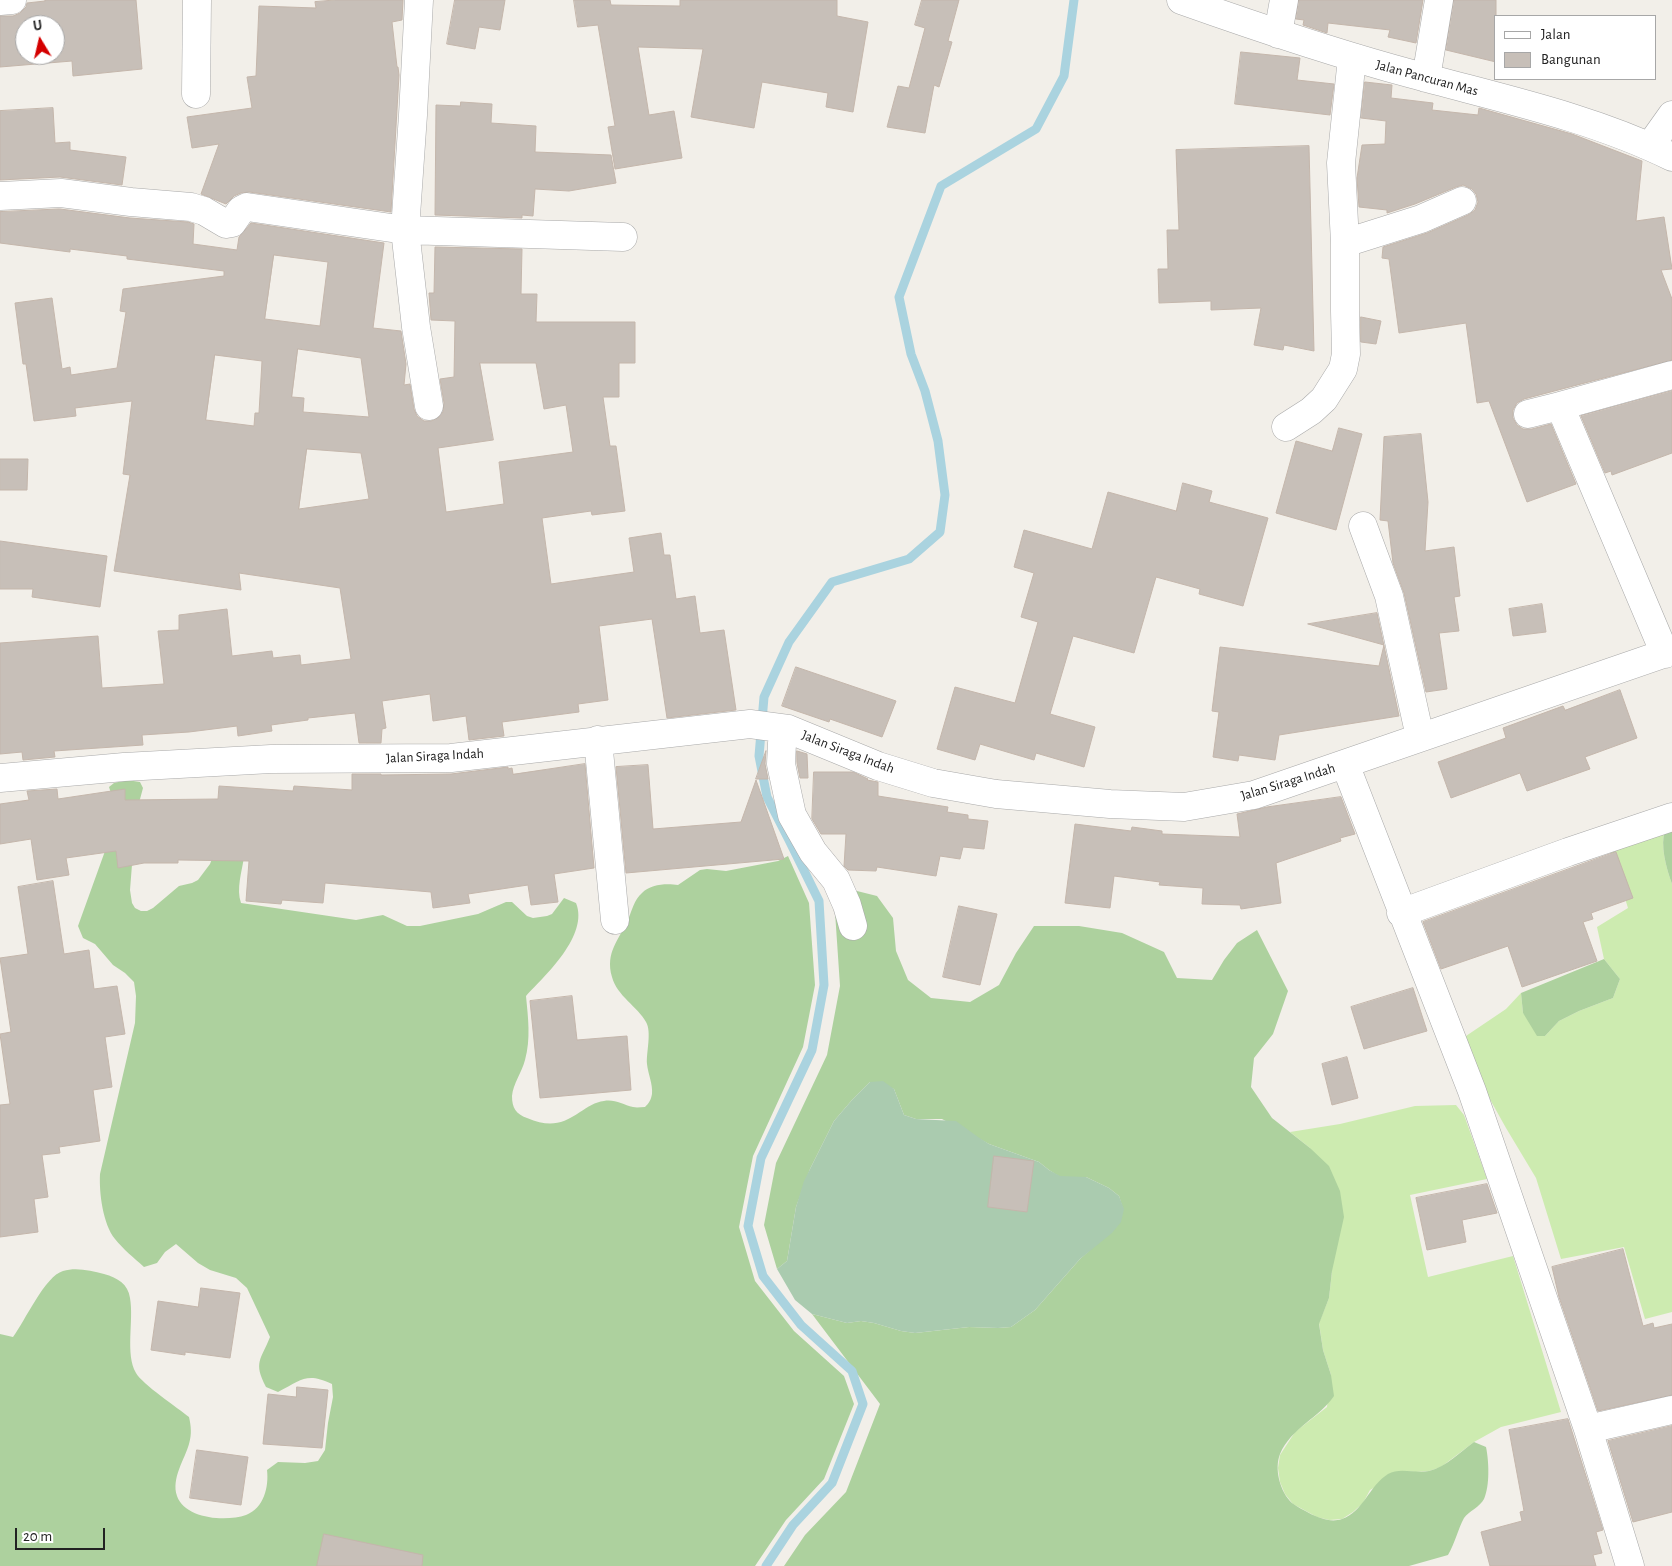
<!DOCTYPE html>
<html>
<head>
<meta charset="utf-8">
<style>
  body { margin:0 }
  #map { position:relative; width:1672px; height:1566px; overflow:hidden; background:#f2efe9; font-family:"Alegreya Sans",sans-serif }
  canvas { display:block }
  .legend { position:absolute; left:1494px; top:15px; width:162px; height:65px; box-sizing:border-box; background:#fff; border:1px solid #a7a7a7; margin:0; padding:6px 9px; list-style:none; font-size:15px; color:#222 }
  .legend li { display:flex; align-items:center; gap:10px; height:25px }
  .legend b { width:25px; border:1px solid #a7a7a7 }
  .north { position:absolute; left:15px; top:15px; width:50px; height:50px; box-sizing:border-box; background:#fff; border:1px solid #a7a7a7; border-radius:50%; rotate:351deg; font-size:14px; font-weight:700; line-height:20px; text-align:center; color:#222 }
  .north::after { content:''; display:block; margin:auto; width:18px; height:22px; background:#d40000; clip-path:polygon(50% 0,100% 100%,50% 72%,0 100%) }
  .scale { position:absolute; left:15px; top:1528px; width:90px; height:22px; box-sizing:border-box; border:2px solid #222; border-top:0; padding-left:6px; font-size:15px; line-height:18px; white-space:nowrap; color:#222; -webkit-text-stroke:4px #fff; paint-order:stroke }
</style>
</head>
<body>
<div id="map">
<canvas width="1672" height="1566"></canvas>
<ul class="legend">
<li><b style="height:6px;background:#fff"></b>Jalan</li>
<li><b style="height:14px;background:#c7bfb8"></b>Bangunan</li>
</ul>
<div class="north">U</div>
<div class="scale">20 m</div>
</div>
<script>
const g = document.querySelector('canvas').getContext('2d');
g.lineJoin = 'round';
function paint(path, color) { g.fillStyle = color; g.fill(path, 'evenodd'); }
function stroke(path, color, width, dash) { g.strokeStyle = color; g.lineWidth = width; g.lineCap = dash ? 'butt' : 'round'; g.setLineDash(dash || []); g.stroke(path); }
function label(font, color, halo, rows, align = 'center') {
  g.font = font + ' "Alegreya Sans",sans-serif'; g.lineWidth = 5; g.setLineDash([]); g.textBaseline = 'middle'; g.strokeStyle = halo; g.fillStyle = color; for (const [text, x, y, turn = 0] of rows) {
    g.save(); g.translate(x, y); g.rotate((+turn || 0) * Math.PI / 180); g.textAlign = isNaN(turn) ? turn : align; if (halo) g.strokeText(text, 0, 0); g.fillText(text, 0, 0); g.restore();
  }
}
paint(new Path2D(`
  M 1665,829 C 1660,846 1666,867 1672,884 L 1672,1312 L 1645,1319 L 1624,1247 L 1561,1259 L 1536,1178 L 1506,1128 L 1468,1060 L 1466,1036 L 1506,1009 L 1521,993 L 1523,1013 L 1545,1036 L 1559,1021 L 1579,1011 L 1613,998 L 1620,979 L 1604,959 L 1597,927 L 1628,908 L 1609,847 Z
  M 1456,1105 L 1464,1115 L 1487,1179 L 1410,1195 L 1428,1277 L 1513,1256 L 1561,1412 L 1501,1427 L 1474,1442 L 1441,1467 L 1429,1471 L 1416,1472 L 1403,1471 L 1370,1490 L 1363,1503 L 1353,1512 L 1342,1519 L 1329,1520 L 1317,1517 L 1293,1504 L 1285,1494 L 1280,1482 L 1278,1468 L 1280,1455 L 1295,1432 L 1327,1407 L 1331,1375 L 1323,1350 L 1319,1323 L 1329,1298 L 1332,1271 L 1310,1148 L 1290,1132 L 1340,1124 L 1415,1106 Z`), '#cdebb0');
paint(new Path2D(`
  M 127,780 L 140,782 L 143,788 L 136,814 L 130,890 L 132,903 L 135,908 L 141,911 L 147,911 L 153,908 L 179,886 L 192,883 L 198,880 L 210,864 L 215,851 L 244,857 C 242,871 236,889 241,903 L 356,920 L 383,915 L 407,926 L 420,926 L 478,914 L 506,902 L 512,902 L 527,916 L 533,918 L 547,916 L 552,914 L 564,898 L 576,903 C 589,935 546,975 526,996 C 528,1017 531,1039 525,1060 C 522,1072 513,1084 512,1096 C 512,1108 516,1114 527,1118 C 549,1127 561,1125 580,1112 C 588,1107 595,1102 604,1101 C 615,1099 623,1105 633,1107 C 637,1108 641,1107 645,1107 C 649,1103 651,1100 652,1094 C 653,1084 648,1074 647,1064 C 646,1053 652,1032 646,1022 C 638,1007 617,996 612,977 C 605,952 619,940 628,920 C 632,910 634,900 642,893 C 650,884 667,883 678,885 L 700,870 L 707,869 L 726,871 L 778,861 L 788,856 L 809,903 L 815,985 L 803,1047 L 753,1156 L 739,1227 L 755,1281 L 794,1331 L 844,1376 L 854,1404 L 824,1479 L 786,1520 L 755,1566 L 0,1566 L 0,1334 L 13,1337 C 25,1321 45,1276 63,1271 C 77,1267 91,1271 104,1274 C 118,1278 128,1284 130,1298 C 134,1321 125,1354 136,1373 C 142,1384 178,1408 189,1417 C 191,1426 192,1434 189,1444 C 185,1459 171,1478 177,1496 C 185,1519 226,1522 246,1515 C 264,1508 269,1487 267,1470 L 278,1462 L 305,1463 L 318,1461 L 325,1450 L 328,1423 L 333,1397 L 332,1384 C 306,1372 302,1380 278,1392 L 266,1387 C 253,1362 261,1360 270,1337 L 247,1288 L 236,1278 L 210,1270 L 198,1263 L 176,1244 L 165,1252 L 157,1263 L 144,1267 C 134,1258 123,1249 115,1239 C 103,1224 99,1193 100,1174 L 135,1023 L 136,996 L 134,982 L 125,973 L 113,965 L 95,944 L 83,938 L 78,926 L 118,815 L 109,787 L 114,783 Z
  M 1672,826 L 1672,884 C 1666,867 1660,846 1665,829 Z
  M 857,891 L 877,896 L 893,918 L 896,951 L 908,980 L 931,998 L 970,1002 L 999,985 L 1016,953 L 1034,926 L 1079,926 L 1122,933 L 1164,952 L 1177,978 L 1212,980 L 1224,960 L 1237,943 L 1257,930 L 1288,991 L 1273,1034 L 1254,1058 L 1251,1087 L 1272,1118 L 1310,1148 L 1329,1166 L 1340,1191 L 1344,1217 L 1332,1271 L 1329,1298 L 1319,1324 L 1323,1350 L 1331,1375 L 1334,1396 C 1319,1418 1291,1428 1280,1454 C 1274,1469 1280,1492 1292,1503 C 1297,1507 1304,1510 1309,1513 C 1319,1518 1331,1523 1342,1519 C 1363,1512 1369,1486 1388,1474 C 1400,1467 1416,1474 1429,1471 C 1446,1467 1460,1452 1474,1442 L 1486,1447 C 1489,1461 1490,1486 1484,1499 C 1480,1507 1469,1511 1464,1518 C 1458,1529 1455,1543 1448,1555 L 1409,1566 L 784,1566 L 805,1535 L 846,1492 L 880,1404 L 812,1314 L 847,1323 L 861,1321 L 874,1323 L 901,1331 L 915,1333 L 969,1327 L 998,1328 L 1011,1327 L 1035,1310 L 1080,1259 L 1090,1250 L 1123,1209 L 1119,1196 L 1109,1188 L 1086,1177 L 1060,1177 L 1049,1170 L 1039,1162 L 989,1144 L 942,1119 L 916,1119 L 904,1115 L 894,1089 L 870,1082 L 852,1100 L 834,1121 L 810,1169 L 796,1207 L 787,1261 L 777,1269 L 764,1225 L 776,1163 L 827,1055 L 840,986 L 834,897 Z
  M 1604,959 L 1620,979 L 1613,998 L 1579,1011 L 1559,1021 L 1545,1036 L 1537,1036 L 1523,1013 L 1521,993 Z`), '#add19e');
paint(new Path2D(`
  M 883,1081 L 894,1089 L 904,1115 L 916,1119 L 956,1121 L 978,1137 L 989,1144 L 1039,1162 L 1049,1170 L 1060,1176 L 1086,1177 L 1109,1188 L 1119,1196 L 1124,1209 L 1121,1222 L 1112,1233 L 1080,1259 L 1035,1310 L 1011,1327 L 998,1328 L 969,1327 L 915,1333 L 901,1331 L 874,1323 L 861,1321 L 847,1323 L 812,1314 L 795,1300 L 777,1269 L 787,1261 L 796,1207 L 804,1181 L 834,1121 L 852,1100 L 870,1082 Z`), '#aacbaf');
stroke(new Path2D(`
  M 766,1566 L 793,1525 L 832,1483 L 863,1404 L 852,1371 L 801,1325 L 763,1276 L 748,1226 L 761,1158 L 812,1050 L 824,985 L 819,901 L 789,840 L 767,797 L 759,756 L 764,697 L 789,642 L 832,582 L 909,559 L 940,532 L 945,495 L 938,441 L 925,391 L 911,354 L 899,297 L 941,186 L 1036,129 L 1064,76 L 1074,0`), '#aad3df', 9);
const building = new Path2D(`
  M 45,0 L 136,0 L 142,69 L 73,76 L 72,61 L 0,67 L 0,16 L 13,16 L 20,13 L 26,7 L 27,3 L 45,1 ZM 25,25 L 55,25 L 55,55 L 25,55 Z
  M 335,0 L 403,0 L 402,20 L 392,22 L 397,67 L 398,67 L 399,75 L 391,212 L 249,192 L 241,193 L 234,196 L 226,204 L 201,194 L 219,144 L 192,148 L 187,117 L 252,108 L 247,77 L 256,76 L 259,6 L 316,8 L 315,2 Z
  M 455,0 L 505,0 L 500,30 L 479,27 L 475,49 L 447,44 Z
  M 574,0 L 610,0 L 611,5 L 680,6 L 680,0 L 837,0 L 837,16 L 868,22 L 853,112 L 826,107 L 828,93 L 762,82 L 754,128 L 691,117 L 703,49 L 638,47 L 649,115 L 674,111 L 682,158 L 615,169 L 608,127 L 615,126 L 598,25 L 578,27 Z
  M 922,0 L 959,0 L 948,41 L 952,42 L 939,87 L 934,85 L 925,133 L 887,127 L 898,86 L 909,88 L 925,28 L 915,25 Z
  M 1299,0 L 1423,0 L 1416,43 L 1388,37 L 1390,30 L 1328,23 L 1327,33 L 1303,25 L 1304,20 L 1296,19 Z
  M 1454,0 L 1496,0 L 1496,62 L 1446,50 Z
  M 1241,52 L 1300,58 L 1297,80 L 1334,84 L 1330,115 L 1235,104 Z
  M 1365,82 L 1392,85 L 1391,98 L 1433,103 L 1432,110 L 1478,115 L 1479,108 L 1572,134 L 1642,161 L 1636,221 L 1664,217 L 1672,269 L 1661,270 L 1672,299 L 1672,360 L 1524,399 L 1517,403 L 1513,410 L 1513,418 L 1517,425 L 1523,429 L 1532,429 L 1551,424 L 1576,484 L 1527,502 L 1489,401 L 1477,403 L 1466,323 L 1399,333 L 1389,259 L 1382,258 L 1383,247 L 1427,233 L 1468,215 L 1475,210 L 1478,202 L 1476,194 L 1472,189 L 1463,185 L 1456,187 L 1415,204 L 1387,213 L 1387,210 L 1359,207 L 1357,178 L 1362,145 L 1385,144 L 1386,121 L 1361,118 Z
  M 461,102 L 492,104 L 491,123 L 536,126 L 535,152 L 611,155 L 616,183 L 569,191 L 535,189 L 533,216 L 522,215 L 522,218 L 435,215 L 436,105 L 460,106 Z
  M 53,108 L 55,143 L 70,142 L 70,150 L 126,157 L 122,185 L 60,177 L 0,180 L 0,111 Z
  M 1309,146 L 1314,351 L 1284,345 L 1283,350 L 1254,345 L 1261,308 L 1211,310 L 1211,301 L 1159,303 L 1158,269 L 1168,269 L 1167,230 L 1179,230 L 1176,150 Z
  M 60,209 L 130,218 L 188,222 L 194,224 L 193,244 L 237,250 L 239,237 L 251,223 L 384,243 L 373,328 L 401,331 L 406,364 L 404,385 L 410,384 L 414,409 L 417,416 L 424,421 L 431,421 L 438,418 L 443,412 L 444,403 L 440,379 L 454,377 L 455,321 L 431,320 L 429,293 L 434,293 L 435,247 L 522,249 L 521,294 L 537,294 L 536,322 L 635,322 L 635,363 L 619,363 L 619,397 L 603,397 L 610,446 L 616,446 L 625,511 L 592,515 L 591,511 L 542,518 L 551,584 L 634,572 L 629,538 L 661,533 L 664,555 L 670,555 L 676,599 L 695,596 L 700,633 L 724,630 L 736,710 L 667,718 L 652,619 L 599,626 L 608,700 L 578,704 L 579,712 L 502,722 L 504,736 L 469,740 L 466,716 L 433,721 L 430,694 L 382,701 L 386,728 L 382,729 L 381,743 L 359,743 L 355,713 L 308,718 L 308,720 L 271,725 L 272,731 L 238,736 L 237,726 L 189,732 L 142,735 L 143,745 L 54,751 L 55,757 L 23,760 L 22,752 L 0,754 L 0,643 L 98,636 L 102,688 L 164,684 L 158,631 L 179,630 L 179,615 L 227,609 L 232,656 L 272,651 L 273,658 L 300,655 L 301,665 L 351,659 L 340,588 L 239,573 L 241,590 L 114,571 L 130,475 L 123,474 L 132,401 L 75,408 L 76,416 L 34,421 L 26,364 L 23,364 L 15,303 L 52,298 L 62,369 L 70,367 L 71,375 L 117,368 L 126,312 L 120,311 L 123,289 L 224,276 L 224,271 L 127,259 L 127,256 L 70,249 L 70,252 L 0,243 L 0,212 ZM 274,255 L 328,262 L 320,326 L 265,319 ZM 298,349 L 361,358 L 369,417 L 303,412 L 304,398 L 292,397 ZM 215,355 L 262,361 L 259,413 L 255,413 L 254,426 L 206,420 ZM 480,363 L 536,363 L 544,409 L 566,405 L 573,452 L 499,462 L 504,504 L 446,512 L 438,448 L 493,440 ZM 307,449 L 361,453 L 369,499 L 299,509 Z
  M 1361,317 L 1381,321 L 1376,344 L 1361,342 Z
  M 1672,391 L 1672,453 L 1612,475 L 1611,471 L 1605,473 L 1581,416 Z
  M 1339,428 L 1362,434 L 1336,530 L 1276,513 L 1296,441 L 1332,451 Z
  M 1421,434 L 1428,502 L 1425,551 L 1454,547 L 1460,596 L 1454,597 L 1459,631 L 1439,633 L 1447,689 L 1426,692 L 1404,593 L 1393,563 L 1388,521 L 1380,520 L 1384,437 Z
  M 0,459 L 28,459 L 27,490 L 0,490 Z
  M 1183,483 L 1212,491 L 1209,502 L 1268,518 L 1243,606 L 1199,594 L 1200,589 L 1156,577 L 1134,653 L 1073,636 L 1050,714 L 1095,727 L 1084,767 L 1036,753 L 1034,760 L 980,744 L 975,760 L 937,749 L 955,687 L 1015,703 L 1038,622 L 1021,617 L 1034,573 L 1014,567 L 1024,530 L 1092,549 L 1108,492 L 1176,511 Z
  M 0,541 L 107,556 L 100,607 L 32,597 L 33,589 L 0,589 Z
  M 1542,604 L 1546,632 L 1513,636 L 1509,609 Z
  M 1377,613 L 1399,716 L 1279,735 L 1275,760 L 1239,755 L 1238,761 L 1213,757 L 1219,712 L 1212,711 L 1220,647 L 1379,666 L 1384,645 L 1308,624 Z
  M 796,667 L 896,701 L 882,737 L 830,719 L 829,722 L 782,706 Z
  M 1620,690 L 1637,738 L 1585,757 L 1590,769 L 1527,791 L 1520,773 L 1451,798 L 1438,762 L 1506,738 L 1503,728 L 1563,706 L 1565,710 Z
  M 766,751 L 765,764 L 768,779 L 756,779 Z
  M 797,751 L 807,754 L 808,778 L 800,778 L 797,763 Z
  M 585,764 L 594,868 L 554,874 L 558,902 L 531,905 L 528,885 L 468,894 L 470,903 L 433,908 L 431,892 L 325,883 L 323,903 L 282,900 L 281,904 L 246,901 L 249,861 L 178,860 L 178,863 L 144,863 L 118,868 L 116,851 L 66,858 L 69,875 L 37,880 L 31,839 L 0,844 L 0,804 L 29,800 L 27,791 L 57,789 L 58,799 L 125,789 L 125,800 L 218,799 L 219,786 L 293,791 L 294,786 L 352,790 L 352,774 L 381,774 L 381,775 L 451,774 L 508,767 L 508,769 L 512,768 L 513,774 Z
  M 648,765 L 653,829 L 741,822 L 756,780 L 784,859 L 626,873 L 616,767 Z
  M 814,772 L 853,772 L 868,779 L 867,780 L 878,782 L 878,796 L 948,807 L 947,812 L 968,815 L 968,819 L 988,821 L 984,849 L 963,847 L 960,859 L 940,856 L 936,876 L 877,867 L 876,871 L 848,870 L 844,866 L 846,834 L 821,834 L 812,819 Z
  M 1341,797 L 1355,834 L 1340,838 L 1341,841 L 1276,863 L 1281,903 L 1241,909 L 1240,905 L 1202,904 L 1203,888 L 1159,885 L 1160,882 L 1114,876 L 1110,908 L 1065,903 L 1075,824 L 1131,831 L 1132,827 L 1162,831 L 1162,834 L 1240,837 L 1237,814 L 1267,807 Z
  M 1616,852 L 1633,898 L 1591,913 L 1593,919 L 1583,922 L 1597,961 L 1522,987 L 1508,946 L 1441,969 L 1423,922 Z
  M 53,881 L 64,954 L 89,950 L 94,989 L 117,986 L 125,1034 L 105,1037 L 112,1087 L 93,1090 L 100,1141 L 59,1147 L 60,1153 L 42,1155 L 48,1197 L 34,1199 L 38,1232 L 0,1237 L 0,1105 L 10,1104 L 0,1034 L 11,1032 L 0,958 L 28,954 L 18,887 Z
  M 959,906 L 997,914 L 980,985 L 943,977 Z
  M 1413,988 L 1427,1031 L 1364,1049 L 1351,1007 Z
  M 572,996 L 577,1040 L 627,1036 L 631,1090 L 540,1098 L 530,1001 Z
  M 1347,1057 L 1358,1098 L 1332,1105 L 1322,1064 Z
  M 994,1156 L 1034,1161 L 1027,1212 L 988,1207 Z
  M 1487,1184 L 1497,1213 L 1462,1220 L 1466,1242 L 1427,1250 L 1416,1198 Z
  M 1623,1249 L 1643,1326 L 1653,1323 L 1654,1328 L 1672,1324 L 1672,1395 L 1598,1411 L 1559,1297 L 1552,1267 Z
  M 201,1288 L 240,1293 L 230,1358 L 185,1352 L 185,1355 L 151,1350 L 158,1301 L 198,1307 Z
  M 297,1387 L 328,1390 L 322,1448 L 263,1444 L 268,1394 L 296,1397 Z
  M 1568,1419 L 1603,1530 L 1596,1532 L 1602,1553 L 1593,1555 L 1596,1566 L 1490,1566 L 1481,1532 L 1522,1521 L 1520,1512 L 1524,1511 L 1509,1430 Z
  M 1672,1426 L 1672,1512 L 1633,1522 L 1608,1441 Z
  M 197,1450 L 248,1457 L 241,1505 L 190,1498 Z
  M 324,1534 L 423,1555 L 422,1566 L 317,1566 Z`);
paint(building, '#c7bfb8');
stroke(building, '#c4b6ab', 1);
const minor = new Path2D(`
  M 419,0 L 413,115 L 405,230 L 416,327 L 429,406
  M 1181,0 C 1257,27 1334,53 1412,74 C 1499,98 1591,117 1672,157
  M 0,1 L 12,0
  M 1278,34 L 1284,0
  M 1426,78 L 1439,0
  M 196,94 L 197,0
  M 1650,146 L 1672,115
  M 0,196 L 61,193 L 131,202 L 191,207 L 204,211 L 226,224 L 232,223 L 241,210 L 247,207 L 405,230 L 623,237
  M 1345,243 L 1421,219 L 1462,201
  M 1560,406 L 1672,375
  M 1528,414 L 1560,406 L 1665,654
  M 1286,427 L 1311,411 L 1324,399 L 1343,369 L 1346,354 L 1345,311 L 1345,243 L 1341,163 L 1352,58
  M 1363,526 L 1389,596 L 1420,737
  M 788,729 L 782,743 L 781,764 L 792,815 L 813,852 L 836,880 L 847,905 L 853,926
  M 598,740 L 615,920
  M 1345,764 L 1472,1091 L 1588,1429 L 1630,1566
  M 0,778 L 124,767 L 271,759 L 451,758 L 750,724 L 788,729 L 878,766 L 933,783 L 996,794 L 1110,804 L 1184,807 L 1254,795 L 1672,651
  M 1401,913 L 1568,852 L 1672,817
  M 1588,1429 L 1672,1410`);
stroke(minor, '#a9a9a9', 29);
stroke(minor, '#fff', 28);
label('14px', '#222', '#fff', [
  ["Jalan Pancuran Mas",1427,78,15],
  ["Jalan Siraga Indah",848,752,21],
  ["Jalan Siraga Indah",435,756,-3],
  ["Jalan Siraga Indah",1288,782,-17]
]);
</script>
</body>
</html>
